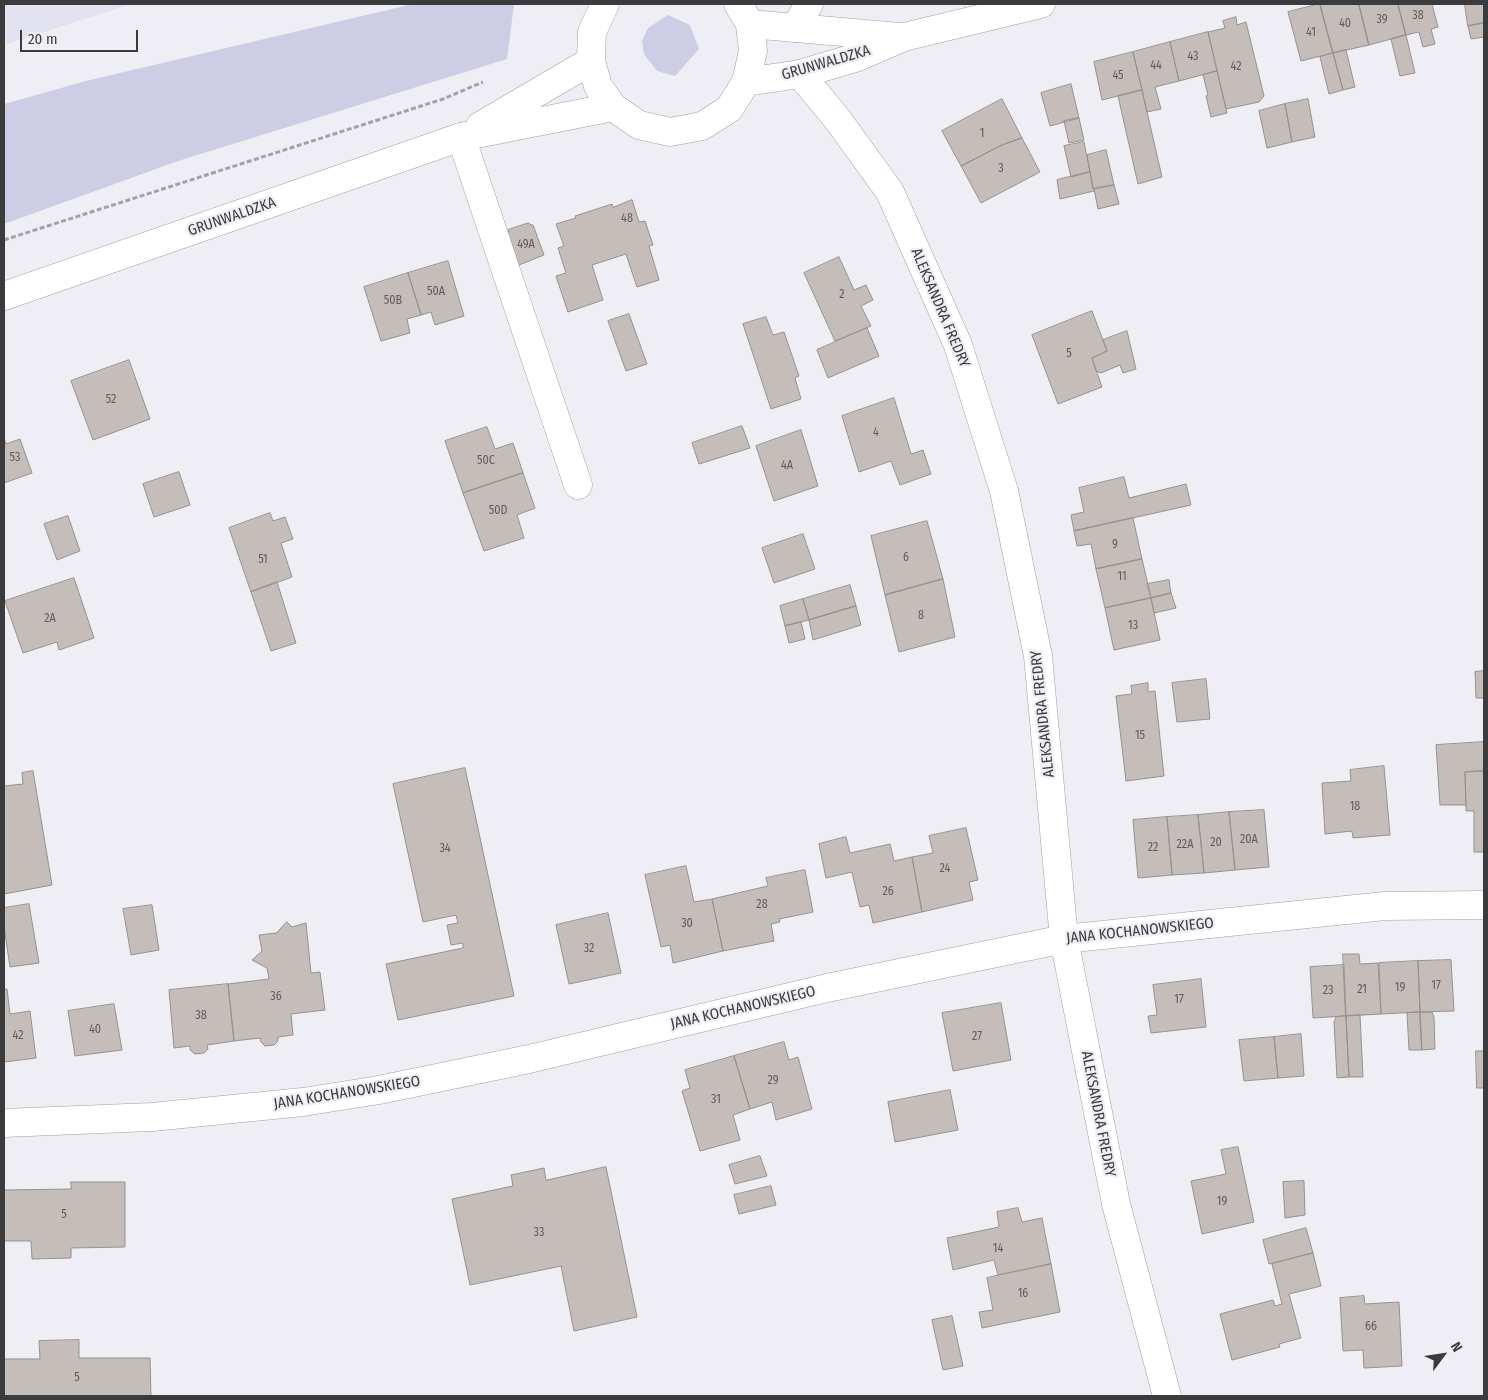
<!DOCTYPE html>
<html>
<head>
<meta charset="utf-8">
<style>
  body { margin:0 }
  #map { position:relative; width:1488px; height:1400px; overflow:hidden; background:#eeeef4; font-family:"Fira Sans Condensed",sans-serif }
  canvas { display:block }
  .frame { position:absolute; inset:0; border:5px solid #3b3b3e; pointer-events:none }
  .north { position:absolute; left:1418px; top:1330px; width:50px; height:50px; -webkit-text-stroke:4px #eeeef4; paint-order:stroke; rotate:59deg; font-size:14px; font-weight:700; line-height:20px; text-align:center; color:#3b3b3e }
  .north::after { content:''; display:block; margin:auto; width:18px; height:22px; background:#3b3b3e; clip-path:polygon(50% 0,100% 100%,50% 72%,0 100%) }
  .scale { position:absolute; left:20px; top:30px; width:118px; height:22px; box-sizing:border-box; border:2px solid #3b3b3e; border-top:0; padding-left:6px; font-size:15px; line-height:18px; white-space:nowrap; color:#3b3b3e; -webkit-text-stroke:4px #eeeef4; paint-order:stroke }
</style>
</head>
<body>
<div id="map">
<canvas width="1488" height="1400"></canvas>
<div class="frame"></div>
<div class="north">N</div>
<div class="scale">20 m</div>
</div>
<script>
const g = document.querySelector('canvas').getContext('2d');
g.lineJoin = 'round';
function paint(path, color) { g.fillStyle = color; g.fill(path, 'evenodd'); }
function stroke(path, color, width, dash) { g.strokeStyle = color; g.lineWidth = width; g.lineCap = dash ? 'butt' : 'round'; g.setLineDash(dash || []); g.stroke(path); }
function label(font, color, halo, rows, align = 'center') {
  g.font = font + ' "Fira Sans Condensed",sans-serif'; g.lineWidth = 4.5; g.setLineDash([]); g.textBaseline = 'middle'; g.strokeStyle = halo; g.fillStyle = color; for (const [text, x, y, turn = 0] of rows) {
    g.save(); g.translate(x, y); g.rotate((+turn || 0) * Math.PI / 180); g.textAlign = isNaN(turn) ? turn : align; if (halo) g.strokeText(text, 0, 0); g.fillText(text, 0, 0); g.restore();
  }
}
paint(new Path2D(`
  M 4,4 L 131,4 L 4,45 Z`), '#e2e2f0');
paint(new Path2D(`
  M 413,4 L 514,4 L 507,59 L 178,161 L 4,224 L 4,104 L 86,81 Z
  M 668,15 L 690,25 L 699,49 L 675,76 L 657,71 L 644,54 L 642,41 L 648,28 Z`), '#cdcde5');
const building = new Path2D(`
  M 1320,4 L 1359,4 L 1369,45 L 1333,53 Z
  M 1320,4 L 1333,53 L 1301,61 L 1288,12 Z
  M 1359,4 L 1398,4 L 1406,35 L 1369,45 Z
  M 1398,4 L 1432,4 L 1438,27 L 1431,29 L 1435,44 L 1423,47 L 1419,32 L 1406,35 Z
  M 1465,4 L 1484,4 L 1484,23 L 1468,26 Z
  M 1236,17 L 1237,25 L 1246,22 L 1264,96 L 1259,102 L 1226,109 L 1208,32 L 1225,28 L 1223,21 Z
  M 1484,23 L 1484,37 L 1471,39 L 1468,26 Z
  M 1208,32 L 1217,71 L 1179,81 L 1170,42 Z
  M 1406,35 L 1415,73 L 1400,76 L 1391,39 Z
  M 1170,42 L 1179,81 L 1155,87 L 1161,109 L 1147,112 L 1133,52 Z
  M 1346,50 L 1355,87 L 1343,90 L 1333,53 Z
  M 1133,52 L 1142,90 L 1102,100 L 1094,62 Z
  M 1333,53 L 1343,90 L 1329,94 L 1320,57 Z
  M 1217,71 L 1227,113 L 1211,117 L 1206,96 L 1208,95 L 1203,75 Z
  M 1071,84 L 1079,118 L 1050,126 L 1041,93 Z
  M 1142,90 L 1162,177 L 1138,184 L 1118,96 Z
  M 1002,99 L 1022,138 L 1002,145 L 961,166 L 942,131 Z
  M 1308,99 L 1315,137 L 1292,142 L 1285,104 Z
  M 1285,104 L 1292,142 L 1267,148 L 1259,111 Z
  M 1079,118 L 1084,140 L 1069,143 L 1064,121 Z
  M 1022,138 L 1040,172 L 981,203 L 961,166 L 1002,145 Z
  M 1084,142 L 1090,172 L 1071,177 L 1064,146 Z
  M 1106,150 L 1114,185 L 1093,189 L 1087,155 Z
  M 1090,172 L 1094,191 L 1060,199 L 1057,180 Z
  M 1114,185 L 1119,204 L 1098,209 L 1094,189 Z
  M 632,200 L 639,222 L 645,221 L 653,245 L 649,246 L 659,280 L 637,287 L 626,254 L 592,265 L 603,300 L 568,312 L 556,276 L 566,273 L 558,248 L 564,246 L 556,224 L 576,218 L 575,216 L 612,204 L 613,207 Z
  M 529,223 L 531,225 L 533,225 L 544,255 L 519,265 L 508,234 L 509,233 L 508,230 Z
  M 839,257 L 854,290 L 866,285 L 873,300 L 861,306 L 871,326 L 835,341 L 804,273 Z
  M 448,261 L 464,316 L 435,325 L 431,312 L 421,315 L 408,273 Z
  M 408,273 L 421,315 L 407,319 L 410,333 L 381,341 L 364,287 Z
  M 1092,311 L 1107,351 L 1092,358 L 1102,387 L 1058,404 L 1032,335 Z
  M 629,314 L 647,364 L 626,371 L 608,321 Z
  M 766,317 L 773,335 L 784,332 L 799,376 L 795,378 L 801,399 L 771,409 L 743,324 Z
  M 867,328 L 879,356 L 828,378 L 817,350 Z
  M 1127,331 L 1136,369 L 1123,373 L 1120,365 L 1101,373 L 1096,371 L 1092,358 L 1107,351 L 1103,340 Z
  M 129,360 L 150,419 L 93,440 L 71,381 Z
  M 894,398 L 911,454 L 923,450 L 931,474 L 900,485 L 891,461 L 859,472 L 842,416 Z
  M 742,426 L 750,448 L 699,464 L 692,443 Z
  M 487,427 L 495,449 L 513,443 L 523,473 L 463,493 L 445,441 Z
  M 801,430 L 818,486 L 774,501 L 756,446 Z
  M 4,438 L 6,444 L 20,439 L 32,473 L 4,483 Z
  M 179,472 L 190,505 L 154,517 L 143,484 Z
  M 523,473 L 535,508 L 517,515 L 524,538 L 484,551 L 463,493 Z
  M 1124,477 L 1129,498 L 1186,484 L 1191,505 L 1074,531 L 1071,515 L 1084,512 L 1079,488 Z
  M 270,513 L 273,521 L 285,517 L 293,539 L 281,543 L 292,577 L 251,592 L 229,528 Z
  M 68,516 L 80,551 L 57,560 L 44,524 Z
  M 1133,518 L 1142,559 L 1096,569 L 1091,544 L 1077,546 L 1074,531 Z
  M 927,521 L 943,579 L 885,595 L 871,536 Z
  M 803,534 L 815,569 L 774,583 L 762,548 Z
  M 1142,559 L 1151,598 L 1105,608 L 1096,569 Z
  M 74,578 L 94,638 L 59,650 L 57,642 L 23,653 L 5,601 Z
  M 943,579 L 955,637 L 899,652 L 885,595 Z
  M 1169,580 L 1171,593 L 1151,598 L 1147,584 Z
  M 277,582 L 296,643 L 271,651 L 251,592 Z
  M 850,585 L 856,606 L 809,620 L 803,599 Z
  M 1171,593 L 1176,608 L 1154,613 L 1151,598 Z
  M 1151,598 L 1160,640 L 1114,650 L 1105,608 Z
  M 803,599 L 809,620 L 785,626 L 780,606 Z
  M 856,606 L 861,625 L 813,640 L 809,620 Z
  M 801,622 L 805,639 L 789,643 L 785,626 Z
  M 1484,671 L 1484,698 L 1476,698 L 1475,672 Z
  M 1206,679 L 1210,719 L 1177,722 L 1172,683 Z
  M 1148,683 L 1148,692 L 1155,691 L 1164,776 L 1126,781 L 1116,696 L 1132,694 L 1131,686 Z
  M 1484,742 L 1484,771 L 1465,772 L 1466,805 L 1440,805 L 1436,745 Z
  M 1384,766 L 1390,835 L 1353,838 L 1352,831 L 1325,834 L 1322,783 L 1351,781 L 1350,770 Z
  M 465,768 L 514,996 L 398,1020 L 386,964 L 463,948 L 463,943 L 451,945 L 447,925 L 458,923 L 456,915 L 423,922 L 393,784 Z
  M 33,771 L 52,885 L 4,894 L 4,786 L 23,784 L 22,773 Z
  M 1484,771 L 1484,852 L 1474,852 L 1474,811 L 1466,811 L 1465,772 Z
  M 1264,810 L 1269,867 L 1235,870 L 1229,812 Z
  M 1229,812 L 1235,870 L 1204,873 L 1198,815 Z
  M 1198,815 L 1204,873 L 1172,875 L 1167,817 Z
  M 1167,817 L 1172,875 L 1138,878 L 1133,820 Z
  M 966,828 L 978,880 L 969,882 L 973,900 L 922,912 L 912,857 L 933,853 L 929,836 Z
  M 846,837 L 850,853 L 890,844 L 894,861 L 912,857 L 922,912 L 873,923 L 869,905 L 860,907 L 852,872 L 826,878 L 819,844 Z
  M 686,866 L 694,902 L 712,899 L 723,951 L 673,963 L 670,945 L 661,947 L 645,875 Z
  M 805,870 L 813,912 L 779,919 L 780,922 L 771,924 L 774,941 L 723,951 L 712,899 L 768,886 L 766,878 Z
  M 29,904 L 39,963 L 10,967 L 4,927 L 4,908 Z
  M 152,905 L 159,950 L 131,955 L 123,909 Z
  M 608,913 L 621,973 L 569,984 L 556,925 Z
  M 287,922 L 292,927 L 306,923 L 311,973 L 320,972 L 325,1010 L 291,1014 L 293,1035 L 278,1037 L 278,1041 L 274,1045 L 265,1046 L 261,1042 L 260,1038 L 234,1041 L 228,984 L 269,979 L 267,968 L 252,960 L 262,951 L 259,935 L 276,933 Z
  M 1343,954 L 1359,954 L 1360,964 L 1378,963 L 1381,1014 L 1346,1016 Z
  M 1451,960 L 1454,1011 L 1420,1012 L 1418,961 Z
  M 1418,961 L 1420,1012 L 1381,1014 L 1379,963 Z
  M 1344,965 L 1346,1016 L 1313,1018 L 1310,967 Z
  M 1201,979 L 1206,1027 L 1151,1033 L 1148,1016 L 1157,1015 L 1153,985 Z
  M 228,984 L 234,1041 L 207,1045 L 208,1049 L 204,1053 L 195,1054 L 190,1050 L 190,1046 L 174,1048 L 169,990 Z
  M 4,989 L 7,989 L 10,1014 L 30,1011 L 36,1058 L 4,1062 Z
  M 1001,1003 L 1011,1060 L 953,1071 L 942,1013 Z
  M 114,1004 L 122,1050 L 75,1056 L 68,1011 Z
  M 1420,1012 L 1432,1012 L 1434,1017 L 1435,1049 L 1422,1050 Z
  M 1420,1012 L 1422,1050 L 1409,1050 L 1407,1013 Z
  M 1360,1015 L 1363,1077 L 1349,1077 L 1346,1016 Z
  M 1346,1016 L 1349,1077 L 1337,1078 L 1334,1022 L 1336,1017 Z
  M 1301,1034 L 1304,1076 L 1278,1078 L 1274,1037 Z
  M 1274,1037 L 1278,1078 L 1244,1081 L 1239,1040 Z
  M 784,1042 L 789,1060 L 798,1057 L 812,1109 L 776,1120 L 772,1102 L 750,1109 L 734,1056 Z
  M 1476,1051 L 1484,1051 L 1484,1088 L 1477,1088 Z
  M 734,1056 L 750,1109 L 733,1115 L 740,1140 L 700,1151 L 682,1091 L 690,1088 L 685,1070 Z
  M 950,1090 L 958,1130 L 895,1142 L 888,1102 Z
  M 1238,1147 L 1254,1222 L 1202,1234 L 1191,1181 L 1226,1174 L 1221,1150 Z
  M 760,1156 L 767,1176 L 735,1184 L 729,1165 Z
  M 606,1167 L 637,1317 L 574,1331 L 561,1266 L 470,1285 L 452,1199 L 513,1186 L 511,1175 L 544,1168 L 546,1180 Z
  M 1304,1181 L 1305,1215 L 1285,1218 L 1283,1182 Z
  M 71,1182 L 125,1182 L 125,1247 L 71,1248 L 71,1258 L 32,1259 L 31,1241 L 4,1241 L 4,1190 L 71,1189 Z
  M 771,1186 L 776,1205 L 739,1214 L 734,1195 Z
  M 1018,1208 L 1022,1222 L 1042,1218 L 1051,1264 L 998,1275 L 994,1260 L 953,1270 L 947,1238 L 999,1227 L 997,1212 Z
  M 1306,1228 L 1313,1253 L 1269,1264 L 1263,1240 Z
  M 1313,1253 L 1321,1286 L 1289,1294 L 1301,1338 L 1279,1344 L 1280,1347 L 1232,1360 L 1220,1314 L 1273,1300 L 1275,1306 L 1282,1304 L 1272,1264 Z
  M 1051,1264 L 1060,1312 L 982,1328 L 979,1312 L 993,1310 L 987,1278 Z
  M 1364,1296 L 1365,1304 L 1399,1302 L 1402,1366 L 1364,1368 L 1363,1350 L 1343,1351 L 1340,1298 Z
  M 952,1316 L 963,1366 L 943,1370 L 932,1320 Z
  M 79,1340 L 79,1358 L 150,1358 L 151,1396 L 4,1396 L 4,1359 L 40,1359 L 39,1341 Z`);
paint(building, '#c4bdba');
stroke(building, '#97918e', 1);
const minor = new Path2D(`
  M 795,28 L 809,4
  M 800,74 L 838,120 L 890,192 L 958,345 L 1004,491 L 1038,656 L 1064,939 L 1116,1204 L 1167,1396
  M 461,137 L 578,485
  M 4,1123 L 152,1117 L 303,1102 L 379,1090 L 529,1059 L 827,988 L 1064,939 L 1385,906 L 1484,905`);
const major = new Path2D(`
  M 605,4 L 592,32 L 591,61 L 598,86 L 613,107 L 639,125 L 670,132 L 702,126 L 729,109 L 746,82 L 753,51 L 750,24 L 738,4
  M 750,24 L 900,37
  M 746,82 L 800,74 L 858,57 L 904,37 L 1041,4
  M 480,126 L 591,61
  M 4,296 L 461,137 L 613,107`);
stroke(minor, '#9f9fa5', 29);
stroke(major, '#9f9fa5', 29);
stroke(new Path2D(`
  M 4,240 L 443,99 L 483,82`), '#a2a2a6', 3, [5, 2.5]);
stroke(minor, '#fff', 28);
stroke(major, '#fff', 28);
label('12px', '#5d5c5d', null, [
  ["38",1418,16],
  ["39",1382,20],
  ["40",1345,24],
  ["41",1311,33],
  ["43",1193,57],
  ["44",1156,66],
  ["42",1236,67],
  ["45",1118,76],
  ["1",982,134],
  ["3",1001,169],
  ["48",627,219],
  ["49A",526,245],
  ["50A",436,292],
  ["2",842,295],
  ["50B",393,301],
  ["5",1069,354],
  ["52",111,400],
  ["4",876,433],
  ["53",15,458],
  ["50C",486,461],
  ["4A",787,466],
  ["50D",498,511],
  ["9",1115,545],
  ["6",906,558],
  ["51",263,560],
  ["11",1122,577],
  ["8",921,616],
  ["2A",50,619],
  ["13",1133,626],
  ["15",1140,736],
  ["18",1355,807],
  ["20A",1249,840],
  ["20",1216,843],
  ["22A",1185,845],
  ["22",1153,848],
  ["34",445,849],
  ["24",945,869],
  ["26",888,892],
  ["28",762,905],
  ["30",687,924],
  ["32",589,949],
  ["17",1436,986],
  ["19",1400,988],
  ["21",1362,990],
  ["23",1328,991],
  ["36",276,997],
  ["17",1179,1000],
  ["38",201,1016],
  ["40",95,1030],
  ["42",18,1036],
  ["27",977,1037],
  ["29",773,1081],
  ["31",716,1100],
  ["19",1222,1202],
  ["5",64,1215],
  ["33",539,1233],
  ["14",998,1249],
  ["16",1023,1294],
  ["66",1371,1327],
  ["5",77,1378]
]);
label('15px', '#3b3b3e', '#eeeef4', [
  ["GRUNWALDZKA",826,63,-16],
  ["GRUNWALDZKA",232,217,-19],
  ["ALEKSANDRA FREDRY",940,308,67],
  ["ALEKSANDRA FREDRY",1043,714,-96],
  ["JANA KOCHANOWSKIEGO",1140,931,-6],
  ["JANA KOCHANOWSKIEGO",743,1008,-13],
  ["JANA KOCHANOWSKIEGO",347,1093,-9],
  ["ALEKSANDRA FREDRY",1098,1114,79]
]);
</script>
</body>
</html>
